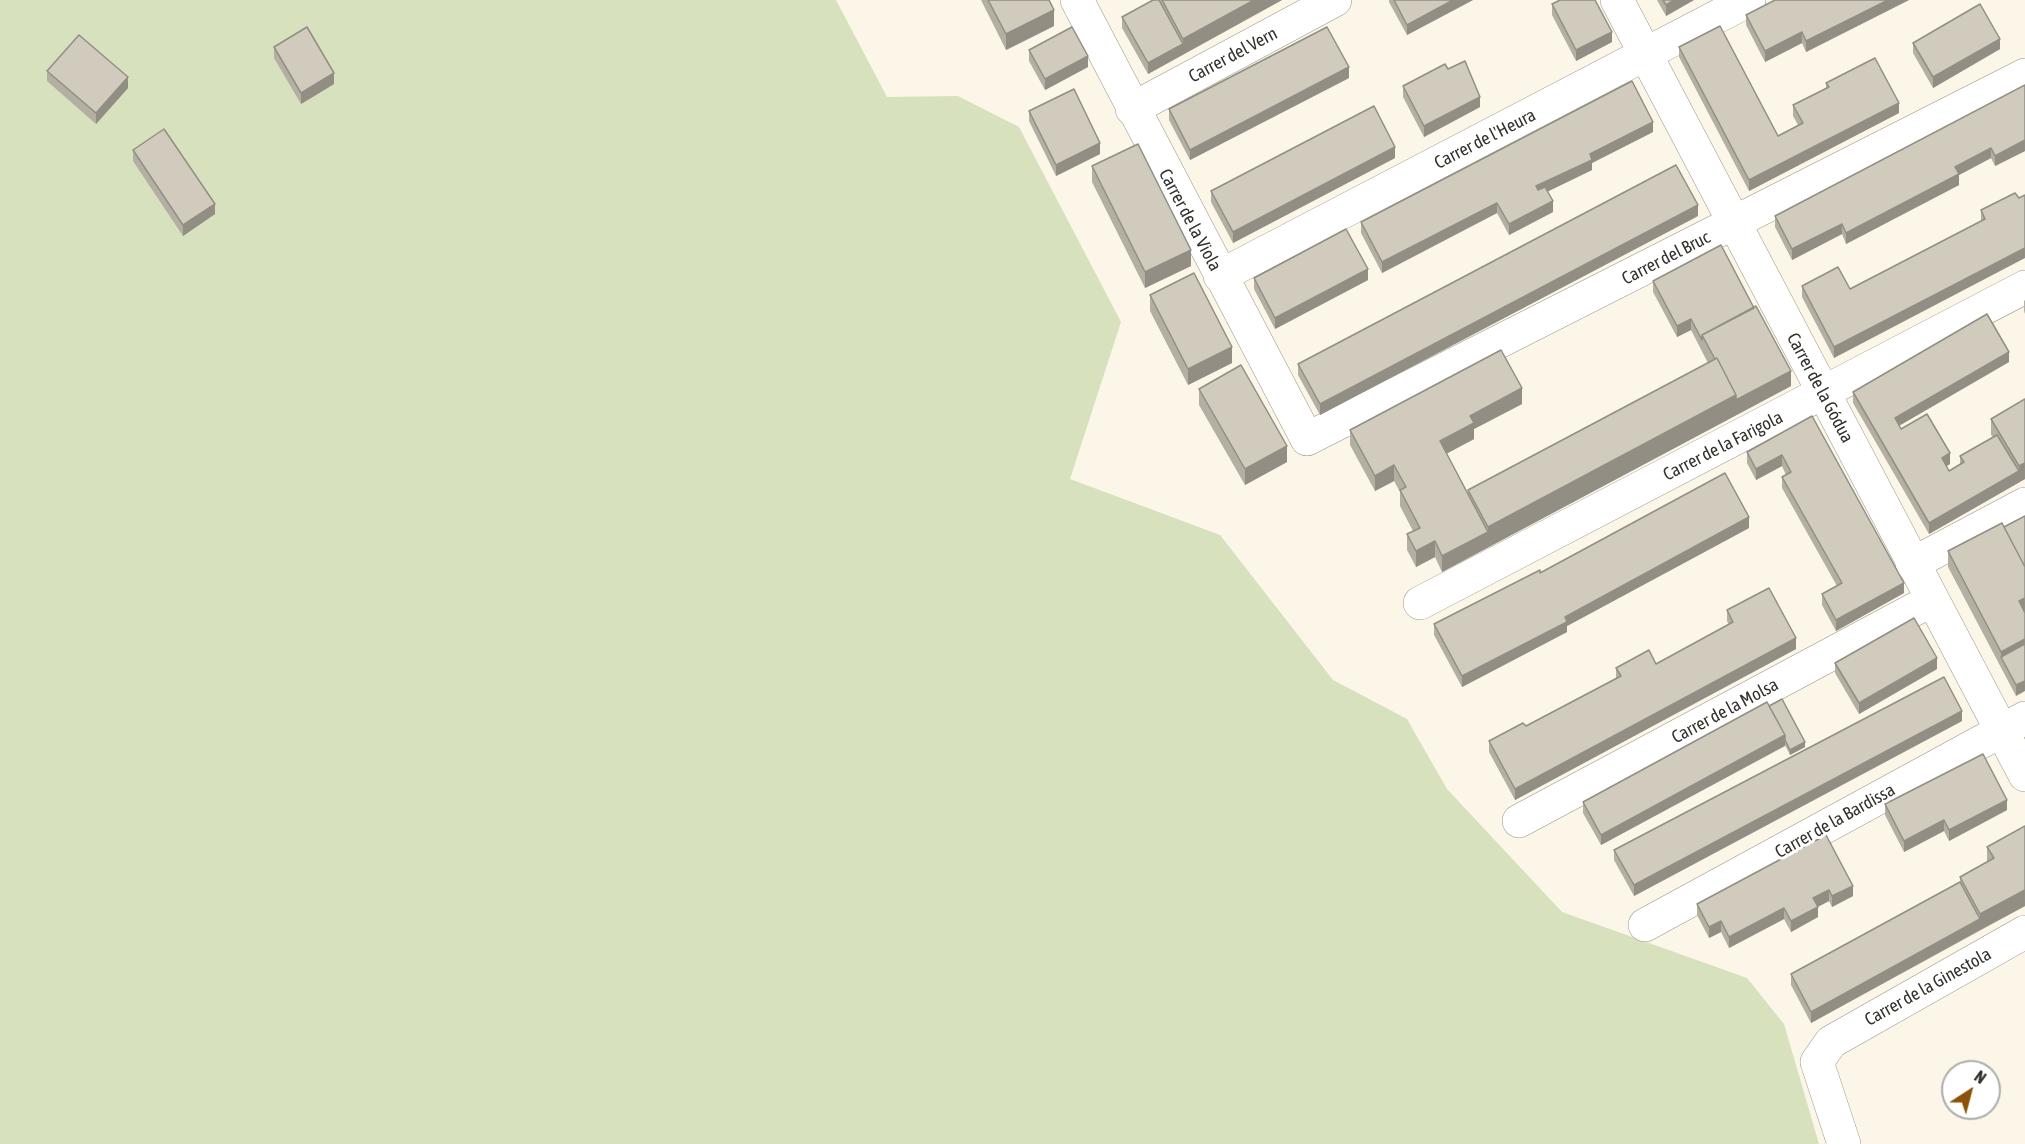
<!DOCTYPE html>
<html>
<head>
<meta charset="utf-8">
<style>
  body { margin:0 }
  #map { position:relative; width:2025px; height:1144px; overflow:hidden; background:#fbf6e7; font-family:"Asap Condensed",sans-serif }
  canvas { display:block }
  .north { position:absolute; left:1941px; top:1060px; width:60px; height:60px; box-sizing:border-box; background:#fff; border:2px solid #adadab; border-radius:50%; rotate:36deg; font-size:16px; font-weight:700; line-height:24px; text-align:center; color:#33312c }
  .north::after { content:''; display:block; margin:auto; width:21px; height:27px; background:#8a5206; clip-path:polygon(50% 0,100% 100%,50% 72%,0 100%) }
</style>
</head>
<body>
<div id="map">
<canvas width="2025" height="1144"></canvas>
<div class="north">N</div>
</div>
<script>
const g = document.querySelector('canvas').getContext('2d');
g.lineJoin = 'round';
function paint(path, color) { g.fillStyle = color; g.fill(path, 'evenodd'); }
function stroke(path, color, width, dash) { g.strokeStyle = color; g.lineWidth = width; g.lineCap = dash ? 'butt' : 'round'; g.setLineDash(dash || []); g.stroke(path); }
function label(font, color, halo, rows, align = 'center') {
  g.font = font + ' "Asap Condensed",sans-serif'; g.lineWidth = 6; g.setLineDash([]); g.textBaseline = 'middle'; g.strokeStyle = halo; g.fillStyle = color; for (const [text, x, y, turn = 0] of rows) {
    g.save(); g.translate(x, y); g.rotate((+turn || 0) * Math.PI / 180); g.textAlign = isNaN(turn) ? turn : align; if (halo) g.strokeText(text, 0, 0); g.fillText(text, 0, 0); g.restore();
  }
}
paint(new Path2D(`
  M 0,0 L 836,0 L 887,97 L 958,96 L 1019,127 L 1121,322 L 1070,479 L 1220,535 L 1333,680 L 1407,719 L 1447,789 L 1562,912 L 1747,978 L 1784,1024 L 1819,1144 L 0,1144 Z`), '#d7e1bd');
const minor = new Path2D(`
  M 1077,0 L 1307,439 L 2025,75
  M 1617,0 L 2025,775
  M 1132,109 L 1335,0
  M 1220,276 L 1749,0
  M 1912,564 L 2025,504
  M 1420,603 L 2025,287
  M 1519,821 L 1932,600
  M 1645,925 L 2025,718
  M 1844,1144 L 1817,1062 L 1831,1042 L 2025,932`);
stroke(minor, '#9a9587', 34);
stroke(minor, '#fff', 33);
paint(new Path2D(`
  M 981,0 L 1049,0 L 1054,26 L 1006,50 Z
  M 1153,0 L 1282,0 L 1148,74 L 1122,28 L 1122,17 Z
  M 1389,0 L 1473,0 L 1407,35 L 1389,2 Z
  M 1657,0 L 1694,0 L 1666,16 Z
  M 1775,0 L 1909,0 L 1806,52 L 1802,43 L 1765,62 L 1746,25 L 1746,15 Z
  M 1552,4 L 1612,42 L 1576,61 L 1552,15 Z
  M 1913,43 L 2000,49 L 1933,88 L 1913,53 Z
  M 274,47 L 334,84 L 301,104 L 274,58 Z
  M 1679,47 L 1778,136 L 1798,125 L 1793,116 L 1793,105 L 1826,88 L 1826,83 L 1899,113 L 1749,191 L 1679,57 Z
  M 1029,50 L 1088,67 L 1045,90 L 1029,61 Z
  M 1448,69 L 1480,107 L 1424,137 L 1403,97 L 1403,86 Z
  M 47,71 L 128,88 L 96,124 L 47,81 Z
  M 1349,78 L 1190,160 L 1169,120 L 1169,109 Z
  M 2025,85 L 2025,151 L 1995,166 L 1991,158 L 1959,175 L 1959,185 L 1846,244 L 1842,234 L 1792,260 L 1775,227 L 1775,216 Z
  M 1029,111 L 1100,154 L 1056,176 L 1029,121 Z
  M 1653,132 L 1592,163 L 1592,170 L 1547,192 L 1553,212 L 1509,235 L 1497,213 L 1382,273 L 1361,233 L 1361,222 Z
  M 133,150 L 215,214 L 183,236 L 133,161 Z
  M 1395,158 L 1233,243 L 1211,202 L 1211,191 Z
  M 1092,166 L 1191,266 L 1145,288 L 1092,182 Z
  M 2019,198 L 1834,358 L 1802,297 L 1802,286 L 1850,289 L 1981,221 L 1981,210 Z
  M 1698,216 L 1320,415 L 1298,375 L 1298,364 Z
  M 1254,278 L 1368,280 L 1275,329 L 1254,289 Z
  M 1653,281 L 1791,386 L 1442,572 L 1435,557 L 1416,567 L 1407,550 L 1407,534 L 1413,531 L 1400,506 L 1400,492 L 1394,481 L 1375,491 L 1350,445 L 1350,430 L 1522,404 L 1474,429 L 1474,439 L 1446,454 L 1468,494 L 1468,490 L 1708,363 L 1691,330 L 1677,337 L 1653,292 Z
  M 1150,295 L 1232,363 L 1188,385 L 1150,311 Z
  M 2025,300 L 2025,314 L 2024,311 L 2024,301 Z
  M 2009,362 L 1899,426 L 1901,429 L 1950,464 L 1946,466 L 1949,471 L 1960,464 L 1960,456 L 1993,437 L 1991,435 L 1991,419 L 2025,399 L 2025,479 L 1929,534 L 1853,403 L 1853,392 Z
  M 1199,389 L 1287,462 L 1245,485 L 1199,405 Z
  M 1812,416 L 1904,593 L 1836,631 L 1822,605 L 1822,594 L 1837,586 L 1782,488 L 1782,477 L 1786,475 L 1782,466 L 1756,480 L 1747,463 L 1747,452 Z
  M 2025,516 L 2016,696 L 1948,567 L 1948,551 L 2004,527 Z
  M 1749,528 L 1567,626 L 1567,632 L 1462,687 L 1434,635 L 1434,624 L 1540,573 Z
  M 1727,610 L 1796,649 L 1515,800 L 1489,752 L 1489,741 L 1526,726 L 1616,678 L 1616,668 L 1656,664 L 1729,625 L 1727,621 Z
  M 1835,663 L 1937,669 L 1859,714 L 1835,673 Z
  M 1769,706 L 1805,747 L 1790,755 L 1785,745 L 1601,845 L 1583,813 L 1583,802 Z
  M 1962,721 L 1634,896 L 1614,860 L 1614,850 Z
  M 1885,804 L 2007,810 L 1949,841 L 1944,831 L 1904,852 L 1885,815 Z
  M 1826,835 L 1853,896 L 1832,907 L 1829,901 L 1818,907 L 1818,917 L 1791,932 L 1784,919 L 1729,948 L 1721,932 L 1709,938 L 1697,915 L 1697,904 Z
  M 1987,847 L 2025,906 L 1811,1023 L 1791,985 L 1791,974 L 1960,882 L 1960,877 L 1987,862 Z`), '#b3afa2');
paint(new Path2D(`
  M 1254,0 L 1282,0 L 1148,74 L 1148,63 L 1183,44 L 1183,39 Z
  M 1453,0 L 1473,0 L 1407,35 L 1407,25 Z
  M 1674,0 L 1694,0 L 1666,16 L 1666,5 Z
  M 1888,0 L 1909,0 L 1806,52 L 1806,41 Z
  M 1054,10 L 1054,26 L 1006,50 L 1006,34 Z
  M 1612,32 L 1612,42 L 1576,61 L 1576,50 Z
  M 1802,32 L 1802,43 L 1765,62 L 1765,51 Z
  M 2000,39 L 2000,49 L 1933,88 L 1933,77 Z
  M 1088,56 L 1088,67 L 1045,90 L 1045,79 Z
  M 1349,67 L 1349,78 L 1190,160 L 1190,150 Z
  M 334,73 L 334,84 L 301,104 L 301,93 Z
  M 128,77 L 128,88 L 96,124 L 96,113 Z
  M 1480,97 L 1480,107 L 1424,137 L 1424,126 Z
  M 1899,103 L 1899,113 L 1749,191 L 1749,180 Z
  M 1653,122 L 1653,132 L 1592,163 L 1592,170 L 1536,197 L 1536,186 L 1590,154 Z
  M 2025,140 L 2025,151 L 1995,166 L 1995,156 Z
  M 1100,143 L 1100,154 L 1056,176 L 1056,165 Z
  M 1395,147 L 1395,158 L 1233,243 L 1233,232 Z
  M 1991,148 L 1991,158 L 1959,175 L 1959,185 L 1846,244 L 1846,233 L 1955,167 Z
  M 1553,201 L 1553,212 L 1509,235 L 1509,224 Z
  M 1497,203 L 1497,213 L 1382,273 L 1382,262 Z
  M 215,204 L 215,214 L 183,236 L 183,225 Z
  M 1698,205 L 1698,216 L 1320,415 L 1320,404 Z
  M 1842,224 L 1842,234 L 1792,260 L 1792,249 Z
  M 2025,248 L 2025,258 L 1834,358 L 1834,347 Z
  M 1191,250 L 1191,266 L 1145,288 L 1145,272 Z
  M 1368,269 L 1368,280 L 1275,329 L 1275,318 Z
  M 1691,319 L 1691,330 L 1677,337 L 1677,326 Z
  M 1232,347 L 1232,363 L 1188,385 L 1188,369 Z
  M 2009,352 L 2009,362 L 1895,428 L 1895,418 Z
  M 1791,371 L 1791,386 L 1442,572 L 1442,556 L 1488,532 L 1488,527 L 1736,395 Z
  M 1522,388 L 1522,404 L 1474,429 L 1474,439 L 1440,457 L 1440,441 L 1470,416 Z
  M 1287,446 L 1287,462 L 1245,485 L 1245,469 Z
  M 1950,453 L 1950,464 L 1942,469 L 1942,458 Z
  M 1782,455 L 1782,466 L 1756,480 L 1756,469 Z
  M 2025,463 L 2025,479 L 1929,534 L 1929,523 L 2019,471 L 2019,466 Z
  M 1394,465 L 1394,481 L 1375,491 L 1375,476 Z
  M 1749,517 L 1749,528 L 1567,626 L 1567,632 L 1462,687 L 1462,676 L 1565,617 Z
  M 1435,541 L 1435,557 L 1416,567 L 1416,551 Z
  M 1904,583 L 1904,593 L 1836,631 L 1836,620 Z
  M 2025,598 L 2025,614 L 2019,601 Z
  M 1796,638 L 1796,649 L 1515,800 L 1515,789 Z
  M 2025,639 L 2025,655 L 2001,657 L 2001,652 Z
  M 1937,658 L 1937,669 L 1859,714 L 1859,703 Z
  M 2025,681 L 2025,691 L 2016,696 L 2016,685 Z
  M 1962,711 L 1962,721 L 1634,896 L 1634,885 Z
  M 1785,735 L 1785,746 L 1601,845 L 1601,835 Z
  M 1805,742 L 1805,747 L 1790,755 L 1790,750 Z
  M 2007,800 L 2007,810 L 1949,841 L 1949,830 Z
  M 1944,820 L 1944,831 L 1904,852 L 1904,841 Z
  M 1853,886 L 1853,896 L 1832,907 L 1832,896 Z
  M 1829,890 L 1829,901 L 1813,909 L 1813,898 Z
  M 2025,890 L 2025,906 L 1980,930 L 1980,914 Z
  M 1818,907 L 1818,917 L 1791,932 L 1791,921 Z
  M 1784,908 L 1784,919 L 1729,948 L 1729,937 Z
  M 1980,919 L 1980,930 L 1811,1023 L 1811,1012 Z
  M 1721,921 L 1721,932 L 1709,938 L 1709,927 Z`), '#928e84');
const building = new Path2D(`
  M 988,0 L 1049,0 L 1054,10 L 1006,34 Z
  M 1153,0 L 1159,0 L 1183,44 L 1148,63 L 1122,17 Z
  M 1162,0 L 1254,0 L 1183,39 Z
  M 1394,0 L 1453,0 L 1407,25 Z
  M 1560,0 L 1595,0 L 1612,32 L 1576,50 L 1552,4 Z
  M 1663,0 L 1674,0 L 1666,5 Z
  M 1775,0 L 1888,0 L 1806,41 L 1802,32 L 1765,51 L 1746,15 Z
  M 1980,4 L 2000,39 L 1933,77 L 1913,43 Z
  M 1720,26 L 1778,136 L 1803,123 L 1793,105 L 1829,87 L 1826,83 L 1875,58 L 1899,103 L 1749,180 L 1679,47 Z
  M 307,27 L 334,73 L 301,93 L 274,47 Z
  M 1072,27 L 1088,56 L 1045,79 L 1029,50 Z
  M 1327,27 L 1349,67 L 1190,150 L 1169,109 Z
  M 79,35 L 128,77 L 96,113 L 47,71 Z
  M 1465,61 L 1480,97 L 1424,126 L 1403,86 L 1445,64 L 1448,69 Z
  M 1632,81 L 1653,122 L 1590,154 L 1592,160 L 1536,186 L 1538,190 L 1545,187 L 1553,201 L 1509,224 L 1497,203 L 1382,262 L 1361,222 Z
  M 2025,85 L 2025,140 L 1995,156 L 1991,148 L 1955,167 L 1959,174 L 1846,233 L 1842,224 L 1792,249 L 1775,216 Z
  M 1074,89 L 1100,143 L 1056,165 L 1029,111 Z
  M 1374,106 L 1395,147 L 1233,232 L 1211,191 Z
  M 164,129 L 215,204 L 183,225 L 133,150 Z
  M 1138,144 L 1191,250 L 1145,272 L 1092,166 Z
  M 1676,165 L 1698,205 L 1320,404 L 1298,364 Z
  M 2015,193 L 2019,198 L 2025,195 L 2025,248 L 1834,347 L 1802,286 L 1838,267 L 1850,289 L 1985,219 L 1981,210 Z
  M 1346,229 L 1368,269 L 1275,318 L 1254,278 Z
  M 1721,245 L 1754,308 L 1702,335 L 1702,340 L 1691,319 L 1677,326 L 1653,281 Z
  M 1194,273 L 1232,347 L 1188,369 L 1150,295 Z
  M 1756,306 L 1791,371 L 1736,400 L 1736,395 L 1717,358 L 1715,359 L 1702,335 Z
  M 1987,314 L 2009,352 L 1895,418 L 1901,429 L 1927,414 L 1950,453 L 1942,458 L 1949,471 L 1964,462 L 1960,456 L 1997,435 L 2019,471 L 1929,523 L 1853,392 Z
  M 1501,350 L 1522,388 L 1470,416 L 1474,423 L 1440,441 L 1488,532 L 1442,556 L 1435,541 L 1416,551 L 1407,534 L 1420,528 L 1400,490 L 1406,487 L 1394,465 L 1375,476 L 1350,430 Z
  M 1717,358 L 1736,395 L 1488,527 L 1468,490 Z
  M 1241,365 L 1287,446 L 1245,469 L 1199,389 Z
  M 2025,399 L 2025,463 L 2019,466 L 1991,419 Z
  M 1812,416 L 1904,583 L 1836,620 L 1822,594 L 1842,583 L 1782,477 L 1791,472 L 1782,455 L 1756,469 L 1747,452 Z
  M 1725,473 L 1749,517 L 1565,617 L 1567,622 L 1462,676 L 1434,624 L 1540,570 L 1540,573 Z
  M 2025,516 L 2025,567 L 2004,527 Z
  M 2002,523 L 2025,567 L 2025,598 L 2019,601 L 2025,613 L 2025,639 L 2001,652 L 1948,551 Z
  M 1769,588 L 1796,638 L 1515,789 L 1489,741 L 1523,723 L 1526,726 L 1621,676 L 1616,668 L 1649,650 L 1656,664 L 1733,622 L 1727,610 Z
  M 1914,618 L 1937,658 L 1859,703 L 1835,663 Z
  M 2025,644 L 2025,681 L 2016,685 L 2001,657 Z
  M 1944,677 L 1962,711 L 1634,885 L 1614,850 Z
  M 1782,699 L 1805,742 L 1790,750 L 1785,740 L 1785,735 L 1769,706 Z
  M 1767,702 L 1785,735 L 1601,835 L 1583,802 Z
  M 1983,754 L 2007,800 L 1949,830 L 1944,820 L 1904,841 L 1885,804 Z
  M 2025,826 L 2025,890 L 1980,914 L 1960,877 L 1994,858 L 1987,847 Z
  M 1826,835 L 1853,886 L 1832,896 L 1829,890 L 1813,898 L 1818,907 L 1791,921 L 1784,908 L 1729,937 L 1721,921 L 1709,927 L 1697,904 Z
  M 1960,882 L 1980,919 L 1811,1012 L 1791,974 Z`);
paint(building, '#d0cbbc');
stroke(building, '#928e84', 1.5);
label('18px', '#33312c', '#fff', [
  ["Carrer del Vern",1233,55,-28],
  ["Carrer de l'Heura",1485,139,-27],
  ["Carrer de la Viola",1190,220,62],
  ["Carrer del Bruc",1666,258,-27],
  ["Carrer de la Gódua",1820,388,62],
  ["Carrer de la Farigola",1723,446,-27],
  ["Carrer de la Molsa",1725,711,-28],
  ["Carrer de la Bardissa",1835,821,-29],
  ["Carrer de la Ginestola",1928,987,-29]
]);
</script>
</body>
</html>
